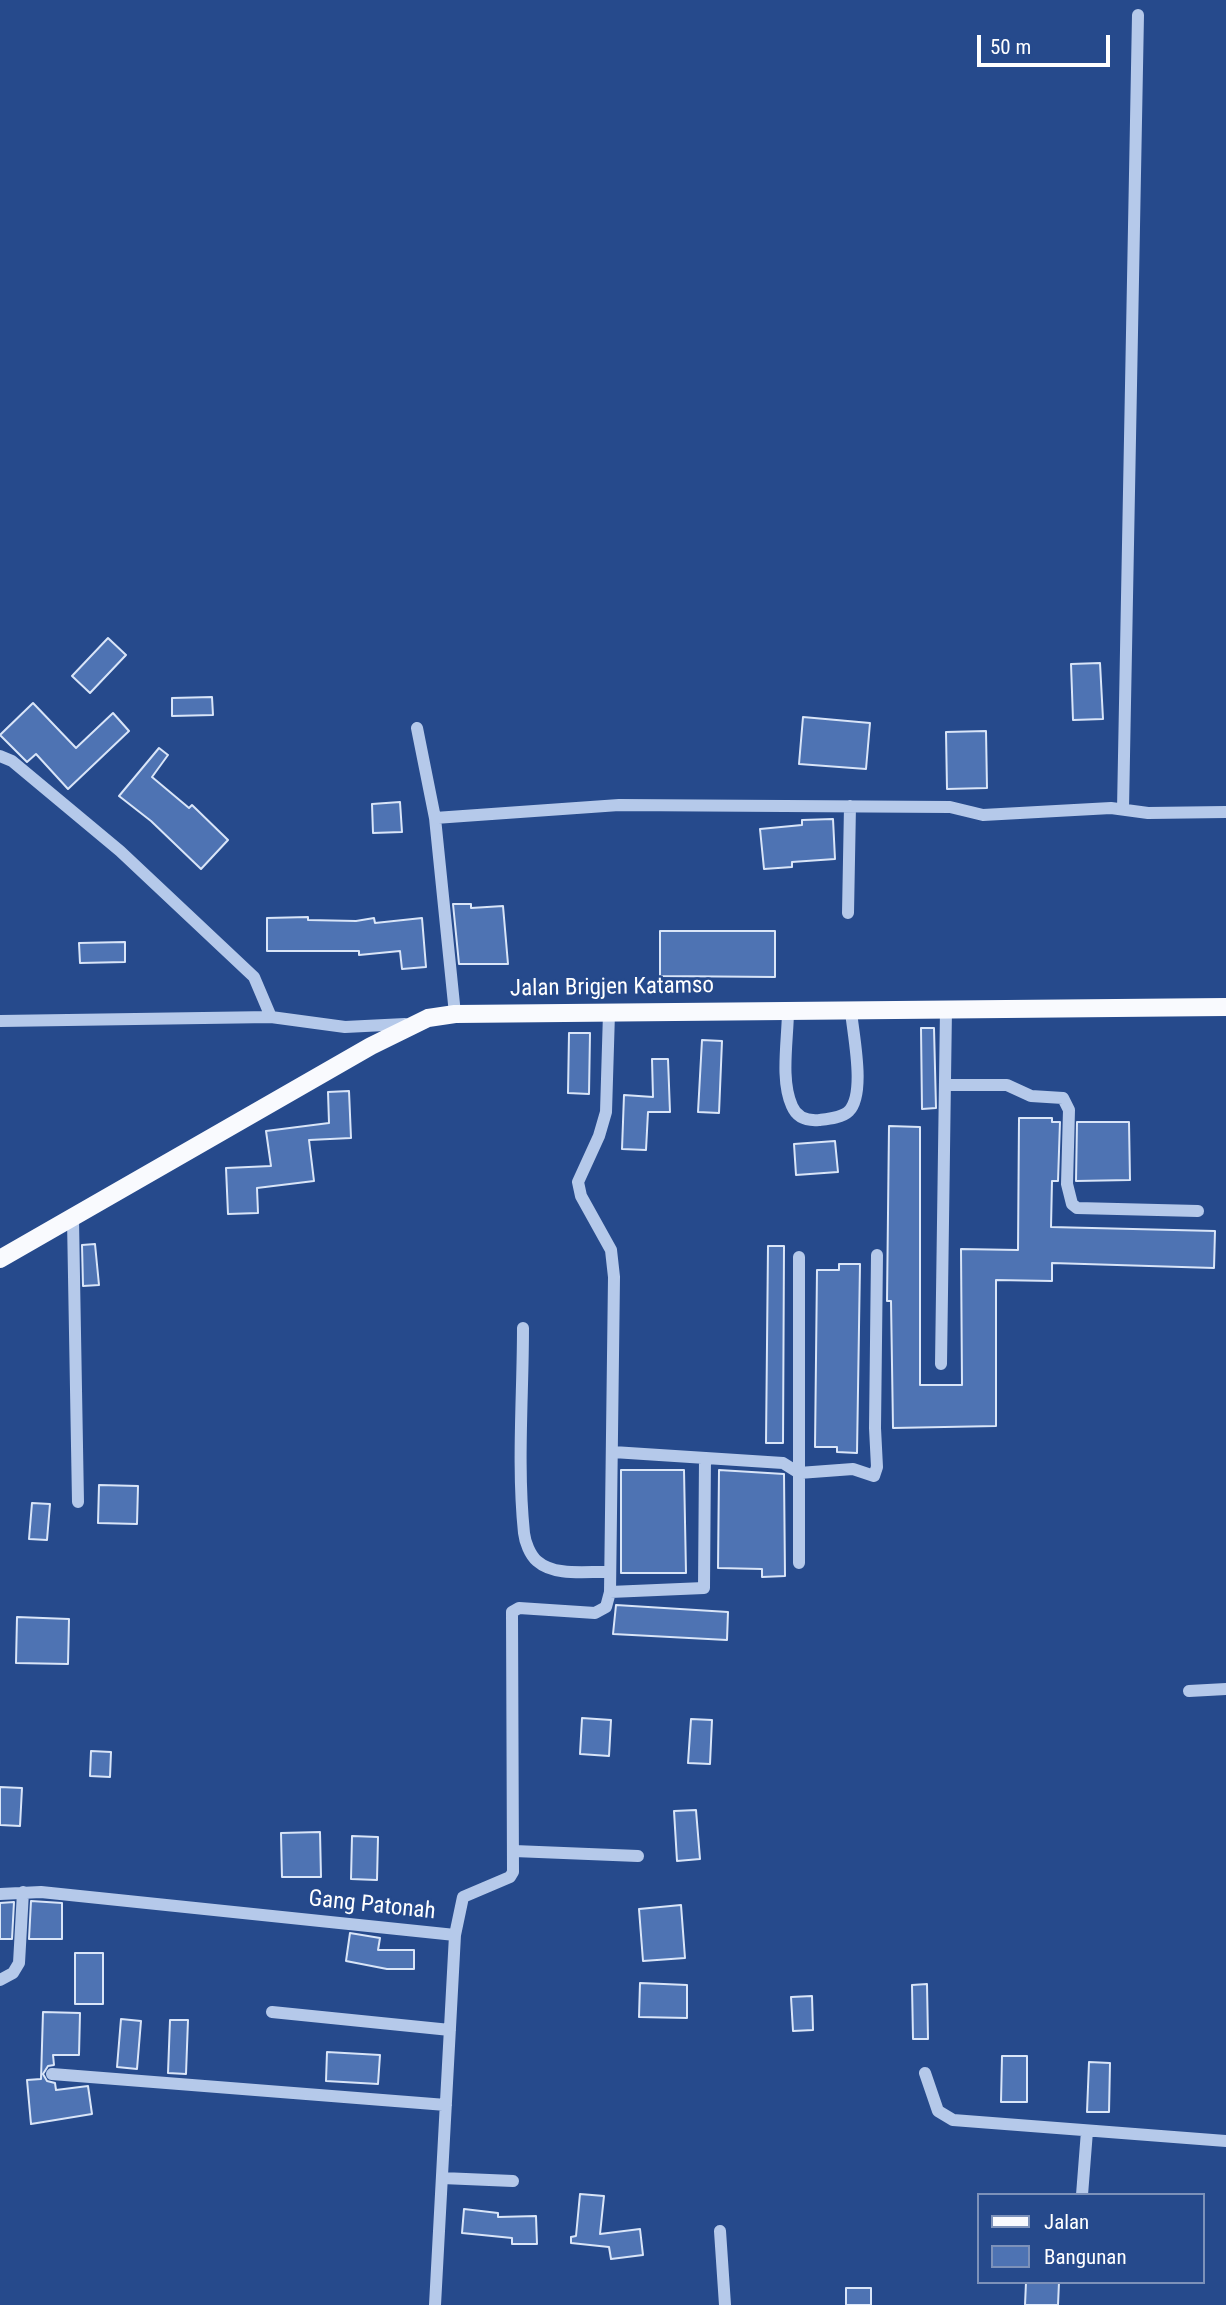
<!DOCTYPE html>
<html>
<head>
<meta charset="utf-8">
<style>
  body { margin:0 }
  #map { position:relative; width:1226px; height:2305px; overflow:hidden; background:#264a8c; font-family:"Roboto Condensed",sans-serif }
  canvas { display:block }
  .legend { position:absolute; left:977px; top:2193px; width:228px; height:91px; box-sizing:border-box; background:#264a8c; border:2px solid #7d92ba; margin:0; padding:9px 12px; list-style:none; font-size:21px; color:#fff }
  .legend li { display:flex; align-items:center; gap:14px; height:35px }
  .legend b { width:35px; border:2px solid #7d92ba }
  .scale { position:absolute; left:977px; top:35px; width:133px; height:32px; box-sizing:border-box; border:4px solid #fff; border-top:0; padding-left:9px; font-size:21px; line-height:24px; white-space:nowrap; color:#fff; -webkit-text-stroke:5px #264a8c; paint-order:stroke }
</style>
</head>
<body>
<div id="map">
<canvas width="1226" height="2305"></canvas>
<ul class="legend">
<li><b style="height:9px;background:#f9fafe"></b>Jalan</li>
<li><b style="height:19px;background:#4e73b3"></b>Bangunan</li>
</ul>
<div class="scale">50 m</div>
</div>
<script>
const g = document.querySelector('canvas').getContext('2d');
g.lineJoin = 'round';
function paint(path, color) { g.fillStyle = color; g.fill(path, 'evenodd'); }
function stroke(path, color, width, dash) { g.strokeStyle = color; g.lineWidth = width; g.lineCap = dash ? 'butt' : 'round'; g.setLineDash(dash || []); g.stroke(path); }
function label(font, color, halo, rows, align = 'center') {
  g.font = font + ' "Roboto Condensed",sans-serif'; g.lineWidth = 5; g.setLineDash([]); g.textBaseline = 'middle'; g.strokeStyle = halo; g.fillStyle = color; for (const [text, x, y, turn = 0] of rows) {
    g.save(); g.translate(x, y); g.rotate((+turn || 0) * Math.PI / 180); g.textAlign = isNaN(turn) ? turn : align; if (halo) g.strokeText(text, 0, 0); g.fillText(text, 0, 0); g.restore();
  }
}
const building = new Path2D(`
  M 108,638 L 126,655 L 90,693 L 72,676 Z
  M 1100,663 L 1103,719 L 1073,720 L 1071,664 Z
  M 212,697 L 213,715 L 172,716 L 172,698 Z
  M 33,703 L 76,748 L 113,713 L 129,731 L 68,789 L 36,754 L 27,762 L 0,735 Z
  M 803,717 L 870,723 L 866,769 L 799,764 Z
  M 986,731 L 987,788 L 947,789 L 946,732 Z
  M 159,748 L 168,755 L 152,777 L 189,808 L 192,805 L 228,840 L 201,869 L 151,821 L 119,796 Z
  M 400,802 L 402,832 L 373,833 L 372,804 Z
  M 833,819 L 835,859 L 792,862 L 792,867 L 764,869 L 760,829 L 802,825 L 802,820 Z
  M 453,904 L 471,904 L 471,908 L 503,906 L 508,964 L 459,964 Z
  M 308,917 L 308,920 L 356,921 L 374,918 L 375,923 L 422,918 L 426,967 L 402,969 L 400,951 L 359,955 L 359,951 L 267,951 L 267,918 Z
  M 660,931 L 775,931 L 775,977 L 660,976 Z
  M 125,942 L 125,962 L 80,963 L 79,943 Z
  M 921,1028 L 934,1028 L 936,1108 L 922,1109 Z
  M 569,1033 L 590,1033 L 589,1094 L 568,1093 Z
  M 702,1040 L 722,1041 L 719,1113 L 698,1112 Z
  M 652,1059 L 668,1059 L 670,1112 L 648,1112 L 646,1150 L 622,1149 L 624,1095 L 653,1097 Z
  M 349,1091 L 351,1138 L 309,1140 L 314,1181 L 257,1188 L 258,1213 L 228,1214 L 226,1168 L 271,1166 L 266,1131 L 329,1123 L 328,1092 Z
  M 1019,1118 L 1052,1118 L 1052,1122 L 1060,1122 L 1058,1181 L 1052,1181 L 1051,1227 L 1215,1231 L 1214,1268 L 1052,1263 L 1052,1281 L 996,1280 L 996,1426 L 893,1428 L 891,1301 L 887,1301 L 889,1126 L 920,1127 L 920,1385 L 962,1385 L 961,1249 L 1018,1250 Z
  M 1077,1122 L 1129,1122 L 1130,1180 L 1076,1181 Z
  M 835,1141 L 838,1172 L 796,1175 L 794,1144 Z
  M 95,1244 L 99,1285 L 83,1286 L 82,1245 Z
  M 768,1246 L 784,1246 L 783,1443 L 766,1443 Z
  M 839,1264 L 860,1264 L 857,1453 L 837,1452 L 837,1447 L 815,1447 L 817,1270 L 839,1270 Z
  M 621,1470 L 684,1470 L 686,1573 L 621,1573 Z
  M 719,1470 L 784,1474 L 785,1576 L 762,1577 L 762,1569 L 718,1568 Z
  M 99,1485 L 138,1486 L 137,1524 L 98,1523 Z
  M 32,1503 L 50,1504 L 47,1540 L 29,1539 Z
  M 616,1605 L 728,1612 L 727,1640 L 613,1634 Z
  M 17,1617 L 69,1619 L 68,1664 L 16,1663 Z
  M 582,1718 L 611,1720 L 609,1756 L 580,1754 Z
  M 691,1719 L 712,1720 L 710,1764 L 688,1763 Z
  M 91,1751 L 111,1752 L 110,1777 L 90,1776 Z
  M 0,1787 L 22,1788 L 20,1826 L 0,1825 Z
  M 696,1810 L 700,1859 L 677,1861 L 674,1811 Z
  M 320,1832 L 321,1877 L 282,1877 L 281,1833 Z
  M 352,1836 L 378,1837 L 377,1880 L 351,1879 Z
  M 31,1901 L 62,1903 L 62,1939 L 29,1939 Z
  M 14,1902 L 12,1939 L 0,1939 L 0,1903 Z
  M 681,1905 L 685,1958 L 643,1961 L 639,1909 Z
  M 350,1933 L 380,1938 L 378,1950 L 414,1950 L 414,1969 L 387,1969 L 346,1961 Z
  M 75,1953 L 103,1953 L 103,2004 L 75,2004 Z
  M 640,1983 L 687,1985 L 687,2018 L 639,2017 Z
  M 927,1984 L 928,2039 L 913,2039 L 912,1985 Z
  M 812,1996 L 813,2030 L 793,2031 L 791,1997 Z
  M 43,2012 L 80,2013 L 79,2055 L 53,2055 L 54,2065 L 48,2066 L 43,2074 L 47,2081 L 55,2083 L 56,2090 L 88,2086 L 92,2114 L 31,2124 L 27,2080 L 41,2079 Z
  M 121,2019 L 141,2021 L 137,2069 L 117,2067 Z
  M 170,2020 L 188,2020 L 186,2074 L 168,2073 Z
  M 327,2052 L 380,2055 L 378,2084 L 326,2081 Z
  M 1002,2056 L 1027,2056 L 1027,2102 L 1001,2102 Z
  M 1089,2062 L 1110,2063 L 1109,2112 L 1087,2112 Z
  M 580,2194 L 604,2196 L 600,2234 L 640,2229 L 643,2255 L 611,2259 L 609,2247 L 571,2243 L 571,2237 L 576,2236 Z
  M 464,2209 L 498,2213 L 498,2217 L 536,2216 L 537,2244 L 512,2244 L 512,2238 L 462,2233 Z
  M 1026,2282 L 1059,2282 L 1058,2305 L 1025,2305 Z
  M 846,2288 L 871,2288 L 871,2305 L 846,2305 Z`);
paint(building, '#4e73b3');
stroke(building, '#d9e5f8', 2);
stroke(new Path2D(`
  M 417,728 L 435,818 L 455,1014
  M 0,756 L 12,761 L 120,851 L 254,977 L 271,1017
  M 1123,809 L 1138,15
  M 435,818 L 619,805 L 950,807 L 983,815 L 1111,808 L 1148,813 L 1226,812
  M 848,913 L 850,806
  M 788,1010 C 788,1039 780,1080 792,1106 C 797,1118 807,1121 819,1120 C 828,1119 842,1118 849,1111 C 866,1093 853,1035 851,1011
  M 0,1021 L 271,1017 L 345,1027 L 405,1024
  M 947,1085 L 1007,1085 L 1031,1096 L 1063,1098 L 1069,1110 L 1067,1184 L 1072,1204 L 1077,1208 L 1198,1211
  M 73,1220 L 78,1502
  M 523,1328 C 523,1395 517,1465 524,1533 C 525,1542 530,1555 537,1561 C 555,1577 588,1571 610,1572
  M 941,1364 L 946,1009
  M 613,1452 L 783,1463 L 799,1473 L 799,1257
  M 799,1563 L 799,1473 L 853,1469 L 874,1476 L 877,1467 L 875,1428 L 877,1255
  M 610,1592 L 704,1588 L 705,1458
  M 1189,1691 L 1226,1689
  M 514,1851 L 638,1856
  M 0,1894 L 41,1892 L 455,1935 L 435,2305
  M 455,1935 L 463,1897 L 510,1877 L 513,1872 L 512,1612 L 519,1608 L 595,1613 L 606,1607 L 610,1592 L 614,1277 L 611,1250 L 581,1196 L 578,1182 L 599,1136 L 606,1112 L 609,1013
  M 0,1980 L 13,1973 L 19,1963 L 23,1892
  M 272,2012 L 450,2030
  M 925,2073 L 938,2111 L 953,2120 L 1226,2141
  M 52,2074 L 446,2105
  M 442,2178 L 513,2181
  M 1082,2195 L 1087,2131
  M 720,2231 L 725,2305`), '#b5c9ea', 12);
stroke(new Path2D(`
  M 0,1259 L 371,1046 L 428,1018 L 455,1014 L 1226,1007`), '#f9fafe', 18);
label('23px', '#fff', '#264a8c', [
  ["Jalan Brigjen Katamso",612,988,-1],
  ["Gang Patonah",372,1906,6]
]);
</script>
</body>
</html>
